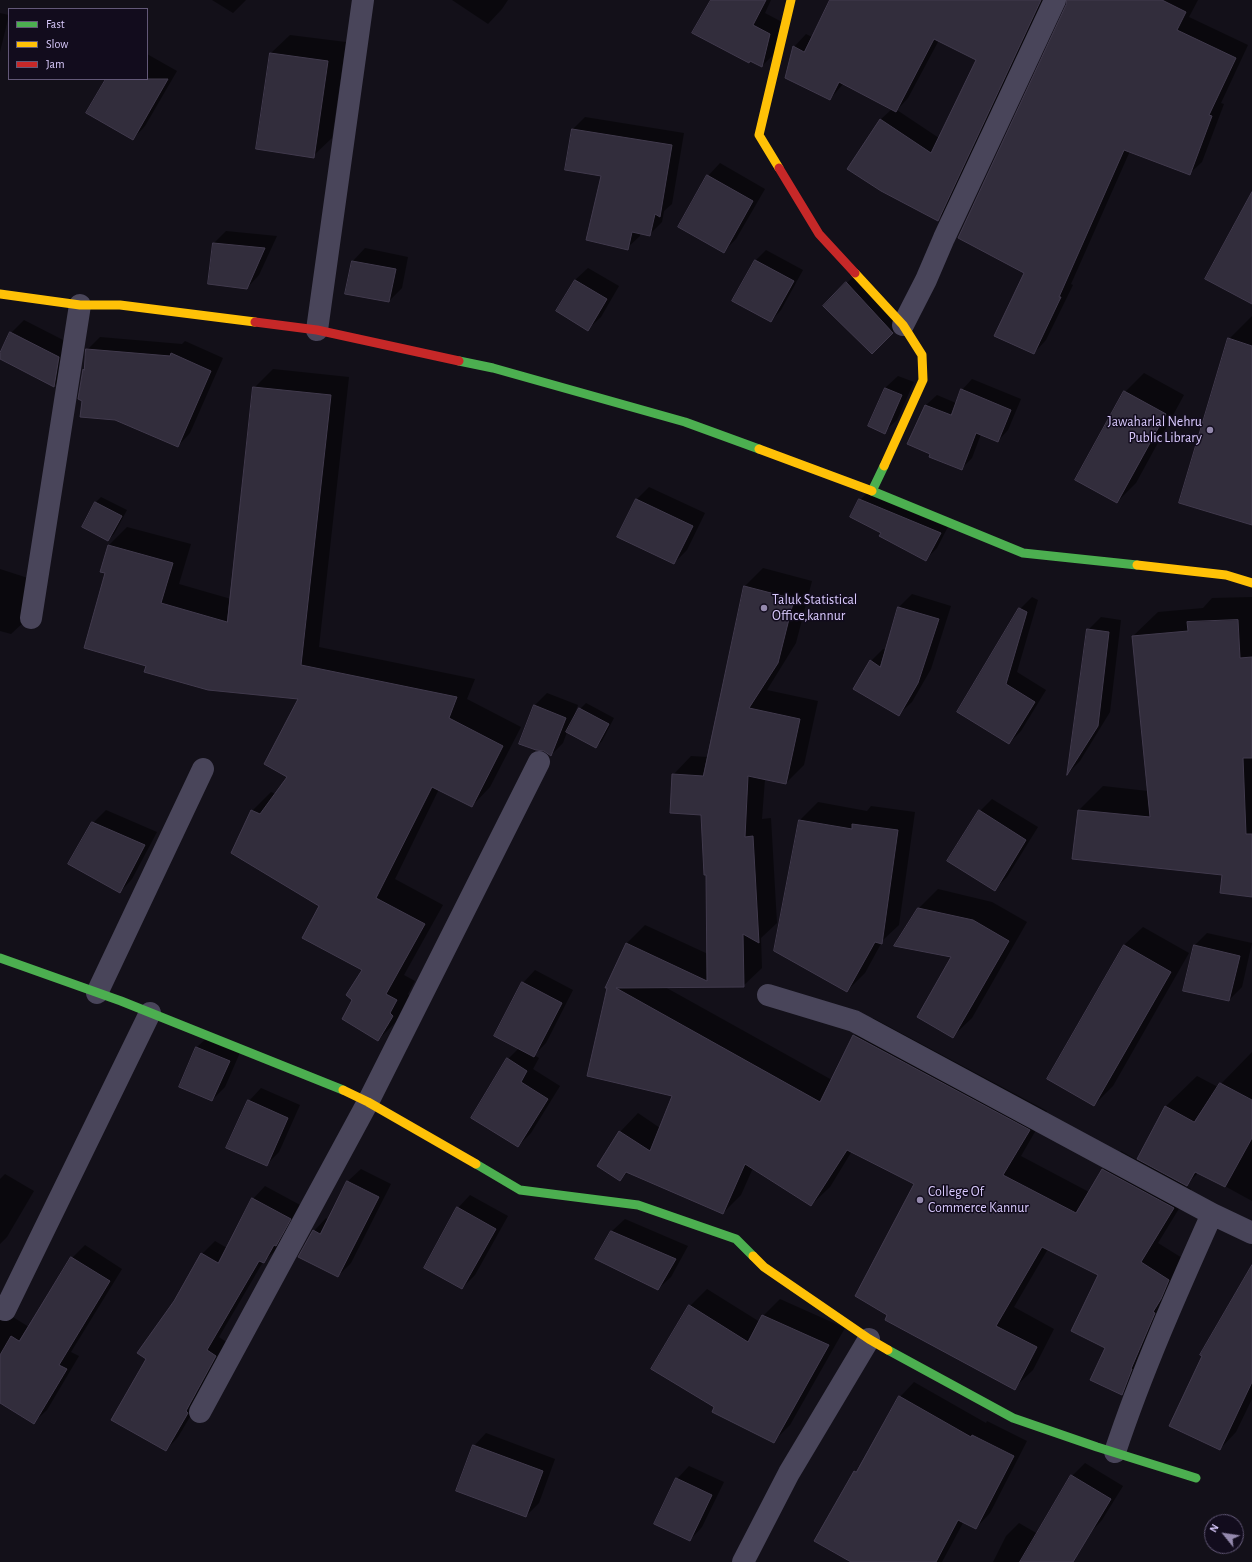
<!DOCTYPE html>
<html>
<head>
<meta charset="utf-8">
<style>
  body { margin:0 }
  #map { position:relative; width:1252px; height:1562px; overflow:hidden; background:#131019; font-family:"Alegreya Sans",sans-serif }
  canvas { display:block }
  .legend { position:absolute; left:8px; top:8px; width:140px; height:72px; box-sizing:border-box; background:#120c1d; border:1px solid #625877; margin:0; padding:5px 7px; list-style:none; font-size:12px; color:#d9cafd }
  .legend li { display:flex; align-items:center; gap:8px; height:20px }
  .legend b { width:20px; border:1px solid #625877 }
  .north { position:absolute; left:1204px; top:1514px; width:40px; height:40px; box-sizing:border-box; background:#120c1d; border:1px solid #625877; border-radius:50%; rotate:300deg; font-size:11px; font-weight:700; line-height:16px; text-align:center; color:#d9cafd }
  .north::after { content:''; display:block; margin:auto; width:14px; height:18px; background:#9489ad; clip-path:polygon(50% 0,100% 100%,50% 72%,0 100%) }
</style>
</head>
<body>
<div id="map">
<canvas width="1252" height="1562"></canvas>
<ul class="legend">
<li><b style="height:5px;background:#4caf50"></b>Fast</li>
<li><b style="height:5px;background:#ffc107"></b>Slow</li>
<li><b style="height:5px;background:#c62828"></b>Jam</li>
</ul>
<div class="north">N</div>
</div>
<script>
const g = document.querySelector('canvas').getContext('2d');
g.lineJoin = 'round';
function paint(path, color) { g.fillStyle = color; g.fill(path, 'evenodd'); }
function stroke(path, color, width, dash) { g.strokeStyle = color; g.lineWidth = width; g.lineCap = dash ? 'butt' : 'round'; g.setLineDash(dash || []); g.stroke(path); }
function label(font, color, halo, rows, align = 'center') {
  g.font = font + ' "Alegreya Sans",sans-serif'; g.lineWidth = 3; g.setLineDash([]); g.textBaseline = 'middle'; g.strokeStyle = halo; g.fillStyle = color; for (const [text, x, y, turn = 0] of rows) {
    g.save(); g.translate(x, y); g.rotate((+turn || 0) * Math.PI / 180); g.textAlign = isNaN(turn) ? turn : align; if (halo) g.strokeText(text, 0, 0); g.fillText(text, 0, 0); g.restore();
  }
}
paint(new Path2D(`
  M 212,0 L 246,0 L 233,13 Z
  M 452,0 L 508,0 L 502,9 L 488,24 Z
  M 712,0 L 771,0 L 765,13 L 782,22 L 775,53 L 762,66 Z
  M 831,0 L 1047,0 L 950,207 L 938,220 L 880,120 L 892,109 L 844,83 L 830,99 L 794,47 L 806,34 L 812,37 ZM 939,40 L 977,59 L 939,138 L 897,110 L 908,98 Z
  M 1068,0 L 1198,0 L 1189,17 L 1248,45 L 1221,103 L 1224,104 L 1202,162 L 1189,174 L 1130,151 L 1071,284 L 1073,285 L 1046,340 L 1034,353 L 1025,272 Z
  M 0,13 L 9,15 L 0,52 Z
  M 290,35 L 346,42 L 332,138 L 313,156 L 271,53 Z
  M 147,54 L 177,71 L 145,126 L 133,139 L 107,79 L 147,79 Z
  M 585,117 L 684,133 L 672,204 L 664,211 L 662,222 L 649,235 L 640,233 L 640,236 L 627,248 L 603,175 L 572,130 Z
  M 720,163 L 765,189 L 736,239 L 723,252 L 708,176 Z
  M 226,231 L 277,236 L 259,275 L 247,288 L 214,243 Z
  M 365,248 L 408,257 L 402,288 L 389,301 L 346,293 L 353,261 Z
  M 766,250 L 803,270 L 781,310 L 771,321 L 733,301 L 756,260 Z
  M 588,268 L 619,286 L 601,317 L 588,329 L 575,280 Z
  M 859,271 L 905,320 L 872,353 L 824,306 Z
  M 1252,316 L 1252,524 L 1229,339 Z
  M 24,320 L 71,344 L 67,373 L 54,386 L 0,358 L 0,355 L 11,333 Z
  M 100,337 L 182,344 L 185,341 L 223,358 L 190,433 L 178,446 L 116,419 L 79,399 L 84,370 L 86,367 L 87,350 Z
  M 273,369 L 349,377 L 319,647 L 475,679 L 467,699 L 521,727 L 490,787 L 472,806 L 439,789 L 395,879 L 443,905 L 404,975 L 415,981 L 408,994 L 411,997 L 397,1021 L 378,1040 L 353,1000 L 363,969 L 321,906 L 252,811 L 271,792 L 276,794 L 289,776 L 299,699 L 147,665 L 106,572 L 108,546 L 127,527 L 191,544 L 179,584 L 231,599 L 254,388 Z
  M 1144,373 L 1184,395 L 1136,483 L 1117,502 L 1125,392 Z
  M 898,376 L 914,382 L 897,420 L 884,432 L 869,426 L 885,388 Z
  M 972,379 L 1021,399 L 1008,430 L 998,441 L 981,434 L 972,458 L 962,468 L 909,443 L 926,405 L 937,395 L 956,403 L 962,390 Z
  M 649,487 L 705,513 L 687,550 L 674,563 L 619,536 L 637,499 Z
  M 871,489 L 951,521 L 937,548 L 926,559 L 882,532 L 860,500 Z
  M 101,497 L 127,510 L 114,534 L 108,540 L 95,503 Z
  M 763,568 L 812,581 L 796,643 L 767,690 L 818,701 L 804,765 L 786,783 L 765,779 L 762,819 L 771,818 L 777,923 L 761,938 L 762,968 L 743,986 L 665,987 L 832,1080 L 854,1036 L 873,1018 L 1047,1111 L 1021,1156 L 1089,1192 L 1103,1170 L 1121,1151 L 1137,1160 L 1165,1107 L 1197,1076 L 1218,1087 L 1252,1052 L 1252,1201 L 1199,1172 L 1185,1186 L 1191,1189 L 1158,1243 L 1187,1261 L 1140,1375 L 1122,1394 L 1106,1347 L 1100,1275 L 1048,1249 L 1014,1307 L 1054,1329 L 1033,1370 L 1014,1388 L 916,1184 L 852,1151 L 830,1187 L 811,1205 L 753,1168 L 741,1195 L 723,1213 L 628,1172 L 620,1180 L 598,1166 L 620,1132 L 638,1113 L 660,1128 L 673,1096 L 609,987 L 606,987 L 627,943 L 645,925 L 708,954 L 707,874 L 701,814 L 673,775 L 691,756 L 708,757 L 744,587 Z
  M 0,569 L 34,580 L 24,622 L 11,634 L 0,631 Z
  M 912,594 L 951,606 L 931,669 L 912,702 L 899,714 L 871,661 L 883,649 L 886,650 L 899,607 Z
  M 1032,597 L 1038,600 L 1017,672 L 1046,690 L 1021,731 L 1009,743 L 958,712 L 1020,609 Z
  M 1252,597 L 1252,896 L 1223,874 L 1079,810 L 1103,786 L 1148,791 L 1133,636 L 1158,612 L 1203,608 L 1212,598 Z
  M 1101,617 L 1121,620 L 1110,712 L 1080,761 L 1069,772 L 1088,630 Z
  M 547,693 L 578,705 L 572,721 L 573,722 L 580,709 L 586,703 L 614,718 L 602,741 L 596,747 L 567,732 L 563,743 L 551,755 L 534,706 Z
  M 992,799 L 1038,827 L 1007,877 L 994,890 L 980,811 Z
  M 818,802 L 867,811 L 871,806 L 915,812 L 899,925 L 883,940 L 865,973 L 847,991 L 800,820 Z
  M 106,810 L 157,832 L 132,879 L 120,892 L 93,823 Z
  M 938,889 L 992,902 L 1027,922 L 972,1018 L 953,1036 L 953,956 L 896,945 L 919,908 Z
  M 1143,927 L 1189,953 L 1113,1086 L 1094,1105 L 1124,945 Z
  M 1207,933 L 1252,943 L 1242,987 L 1229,1000 L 1195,945 Z
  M 535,970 L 573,990 L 546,1043 L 534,1055 L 539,1058 L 533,1069 L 560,1086 L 531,1133 L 518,1146 L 472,1118 L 508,1059 L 519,1048 L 523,983 Z
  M 210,1035 L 242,1048 L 225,1087 L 212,1100 L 181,1087 L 197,1047 Z
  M 261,1088 L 300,1105 L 279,1152 L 266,1165 L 249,1101 Z
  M 361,1169 L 391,1184 L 351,1263 L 338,1276 L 314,1231 L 326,1218 L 329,1220 L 348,1181 Z
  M 5,1174 L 34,1191 L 7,1237 L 0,1244 L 0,1179 Z
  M 265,1186 L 302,1206 L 276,1250 L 263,1262 L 219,1337 L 228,1343 L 200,1400 L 178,1437 L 166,1450 L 147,1359 L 175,1301 L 202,1254 L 215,1241 L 227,1248 L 253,1199 ZM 204,1254 L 223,1265 L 222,1266 L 204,1256 Z
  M 470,1195 L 508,1216 L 475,1275 L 462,1288 L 458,1208 Z
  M 625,1219 L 688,1246 L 671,1277 L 658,1289 L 596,1259 L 612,1231 Z
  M 85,1245 L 122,1269 L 71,1352 L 79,1356 L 47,1410 L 34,1422 L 0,1401 L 0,1309 L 29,1327 L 72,1258 Z
  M 1252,1270 L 1252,1399 L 1236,1432 L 1220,1449 Z
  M 707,1289 L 760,1322 L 763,1316 L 780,1299 L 845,1328 L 790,1425 L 773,1442 L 715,1407 L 690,1306 Z
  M 914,1382 L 986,1423 L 987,1421 L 1027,1441 L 990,1513 L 976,1528 L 964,1521 L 942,1562 L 853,1562 L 855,1472 L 862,1465 L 900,1397 Z
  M 486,1433 L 555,1459 L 539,1503 L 526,1516 L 474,1446 Z
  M 1085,1463 L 1123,1486 L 1102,1520 L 1067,1558 L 1075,1562 L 993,1562 L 1006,1536 L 1019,1523 L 1038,1534 L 1072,1476 Z
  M 689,1466 L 724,1482 L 702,1527 L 690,1540 L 677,1479 Z`), '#0007');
const building = new Path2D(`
  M 711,0 L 766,0 L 753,25 L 770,34 L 762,67 L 750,61 L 749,63 L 692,33 Z
  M 830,0 L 1041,0 L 938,221 L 881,191 L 847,169 L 880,119 L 931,153 L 976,60 L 934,39 L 896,112 L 839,82 L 830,100 L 785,78 L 793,46 L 804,52 Z
  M 1067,0 L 1162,0 L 1186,12 L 1177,30 L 1236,58 L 1209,115 L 1212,116 L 1190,175 L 1124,150 L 1059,297 L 1061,297 L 1034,354 L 994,336 L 1024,273 L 958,238 L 1066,5 Z
  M 270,53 L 328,61 L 314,158 L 256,149 Z
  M 106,79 L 168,79 L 133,140 L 86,113 Z
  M 572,129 L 672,145 L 660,217 L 655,214 L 650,236 L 632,232 L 628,250 L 586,240 L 601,176 L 565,170 Z
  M 707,175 L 753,201 L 724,253 L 678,227 Z
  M 1252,192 L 1252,304 L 1205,279 Z
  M 213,243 L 265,248 L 247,289 L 208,284 Z
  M 755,260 L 794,281 L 771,322 L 732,301 Z
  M 352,261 L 396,269 L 389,302 L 345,294 Z
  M 575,280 L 607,299 L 588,331 L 556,311 Z
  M 846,282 L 893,333 L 872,354 L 823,306 Z
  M 10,332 L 59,357 L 54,387 L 0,359 L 0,353 Z
  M 1228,338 L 1252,346 L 1252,525 L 1179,503 Z
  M 86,349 L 170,356 L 171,353 L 211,371 L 178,447 L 115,420 L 80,417 L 82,401 L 78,399 L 83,369 L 84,370 Z
  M 253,387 L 331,395 L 301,665 L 457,697 L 449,718 L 503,746 L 472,807 L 432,787 L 376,898 L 425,924 L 386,994 L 397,1000 L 390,1013 L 393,1016 L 378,1041 L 342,1019 L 352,1000 L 346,995 L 362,970 L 302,938 L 319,906 L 231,853 L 251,810 L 260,814 L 287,777 L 264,764 L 298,699 L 208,690 L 144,672 L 146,666 L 84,648 L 105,573 L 100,572 L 108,545 L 173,563 L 161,603 L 227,622 Z
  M 885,388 L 902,395 L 885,434 L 868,426 Z
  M 961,389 L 1011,410 L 998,442 L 976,433 L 962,470 L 929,457 L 930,454 L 907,444 L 925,405 L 951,415 Z
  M 1124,391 L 1166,414 L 1117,503 L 1075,480 Z
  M 636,499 L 693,526 L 674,564 L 617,537 Z
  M 859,499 L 941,533 L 926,561 L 879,536 L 881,533 L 850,517 Z
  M 95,502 L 122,516 L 108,541 L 82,527 Z
  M 744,586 L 794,599 L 778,663 L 749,708 L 800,719 L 786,784 L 748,776 L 745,837 L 753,836 L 759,943 L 743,934 L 744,987 L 616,988 L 820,1102 L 853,1035 L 1030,1130 L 1003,1175 L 1076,1213 L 1102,1169 L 1174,1208 L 1141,1262 L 1169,1280 L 1161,1299 L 1153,1312 L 1155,1313 L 1131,1369 L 1132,1369 L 1122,1395 L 1090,1380 L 1105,1348 L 1071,1331 L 1098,1275 L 1042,1247 L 996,1326 L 1037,1347 L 1015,1390 L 885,1320 L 887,1315 L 855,1296 L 914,1184 L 847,1150 L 811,1206 L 745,1164 L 723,1214 L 626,1172 L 620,1181 L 597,1166 L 619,1131 L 650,1151 L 672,1096 L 587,1076 L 607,988 L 605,988 L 626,943 L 707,981 L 706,875 L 704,875 L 701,815 L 670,813 L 672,774 L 703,776 Z
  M 898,607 L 939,619 L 918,683 L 899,716 L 853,689 L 870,660 L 880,667 Z
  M 1019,608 L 1027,612 L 1006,684 L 1035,702 L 1009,744 L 957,712 Z
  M 1238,620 L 1240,658 L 1252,657 L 1252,758 L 1243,758 L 1246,834 L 1252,834 L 1252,897 L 1220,893 L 1222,875 L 1072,859 L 1078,810 L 1150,817 L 1132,636 L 1188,631 L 1187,622 Z
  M 1087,629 L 1109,632 L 1098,726 L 1067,775 Z
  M 534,705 L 566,718 L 551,756 L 544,751 L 536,750 L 519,744 Z
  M 579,708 L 609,724 L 596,748 L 566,732 Z
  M 979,810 L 1026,840 L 995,891 L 947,861 Z
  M 799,820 L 852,829 L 852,824 L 898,830 L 882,944 L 875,942 L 847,992 L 774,951 Z
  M 92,822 L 145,845 L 120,893 L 68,864 Z
  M 918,908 L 973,920 L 1009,941 L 953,1038 L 917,1017 L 951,957 L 894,946 Z
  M 1124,945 L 1171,972 L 1094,1106 L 1047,1079 Z
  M 1194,945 L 1240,956 L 1229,1001 L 1183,991 Z
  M 522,982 L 562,1003 L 534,1057 L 494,1036 Z
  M 196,1047 L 230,1061 L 212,1101 L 179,1087 Z
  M 507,1058 L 527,1071 L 521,1082 L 548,1099 L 518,1147 L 471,1118 Z
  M 1220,1083 L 1252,1100 L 1252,1138 L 1225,1187 L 1195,1172 L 1187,1186 L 1137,1159 L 1165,1106 L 1194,1122 Z
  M 248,1100 L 288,1118 L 267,1166 L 226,1148 Z
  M 347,1181 L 379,1197 L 338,1277 L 298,1257 L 313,1230 L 320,1234 Z
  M 252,1198 L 291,1219 L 276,1246 L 274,1245 L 264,1263 L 259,1261 L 207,1350 L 216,1356 L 186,1411 L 188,1413 L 166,1451 L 111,1420 L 146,1359 L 137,1353 L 174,1301 L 201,1253 L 218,1263 Z
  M 457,1207 L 496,1229 L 462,1289 L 424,1268 Z
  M 611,1231 L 676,1259 L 658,1290 L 595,1259 Z
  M 71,1257 L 110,1281 L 59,1365 L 67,1369 L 34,1424 L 0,1403 L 0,1355 L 11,1336 L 19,1341 Z
  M 1252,1265 L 1252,1382 L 1220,1450 L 1169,1426 L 1202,1356 L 1200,1355 Z
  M 689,1305 L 748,1342 L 762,1315 L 829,1345 L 774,1443 L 712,1412 L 714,1407 L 651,1369 Z
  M 899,1396 L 971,1437 L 972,1435 L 1014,1456 L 976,1529 L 958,1520 L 936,1562 L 851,1562 L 814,1541 L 854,1471 L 856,1472 Z
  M 473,1445 L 543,1471 L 526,1517 L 456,1491 Z
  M 1071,1475 L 1111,1499 L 1073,1562 L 1020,1562 Z
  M 676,1478 L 712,1495 L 690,1541 L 654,1524 Z`);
paint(building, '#322d3c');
stroke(building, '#413a4d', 1);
stroke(new Path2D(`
  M 903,325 L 926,280 L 944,238 L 1055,0
  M 317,330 L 363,0
  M 31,618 L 80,305
  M 97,993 L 203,769
  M 768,995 L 854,1021 L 1212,1214 L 1252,1233
  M 5,1310 L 150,1013
  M 200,1412 L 368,1102 L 539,762
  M 1115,1452 C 1142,1371 1177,1292 1212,1214
  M 743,1562 L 789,1473 L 869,1339`), '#49455a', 22);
stroke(new Path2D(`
  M 459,361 L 493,368 L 685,422 L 759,449
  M 884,466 L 872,491 L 1023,553 L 1137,565
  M 0,958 L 121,1001 L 343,1090
  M 476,1164 L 520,1190 L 638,1205 L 736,1239 L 753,1256
  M 888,1350 L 1013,1418 L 1097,1447 L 1196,1478`), '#4caf50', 9);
stroke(new Path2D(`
  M 779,168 L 759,135 L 791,0
  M 855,273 L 903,325 L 922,355 L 923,380 L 884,466
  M 0,294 L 80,305 L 120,305 L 255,322
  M 759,449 L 872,491
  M 1137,565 L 1226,575 L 1252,583
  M 343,1090 L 368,1102 L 476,1164
  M 753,1256 L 764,1267 L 869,1339 L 888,1350`), '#ffc107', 9);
stroke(new Path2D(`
  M 779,168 L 819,234 L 855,273
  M 255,322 L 317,330 L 459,361`), '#c62828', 9);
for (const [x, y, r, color] of [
  [1210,430,4,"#9489ad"],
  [764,608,4,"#9489ad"],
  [920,1200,4,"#9489ad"]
]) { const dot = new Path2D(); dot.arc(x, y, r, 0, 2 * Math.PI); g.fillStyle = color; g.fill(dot); stroke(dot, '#120c1d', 1.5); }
label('14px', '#d9cafd', '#120c1d', [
  ["Jawaharlal Nehru",1202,422,"right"],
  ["Public Library",1202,438,"right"],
  ["Taluk Statistical",772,600],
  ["Office,kannur",772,616],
  ["College Of",928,1192],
  ["Commerce Kannur",928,1208]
], 'left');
</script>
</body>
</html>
